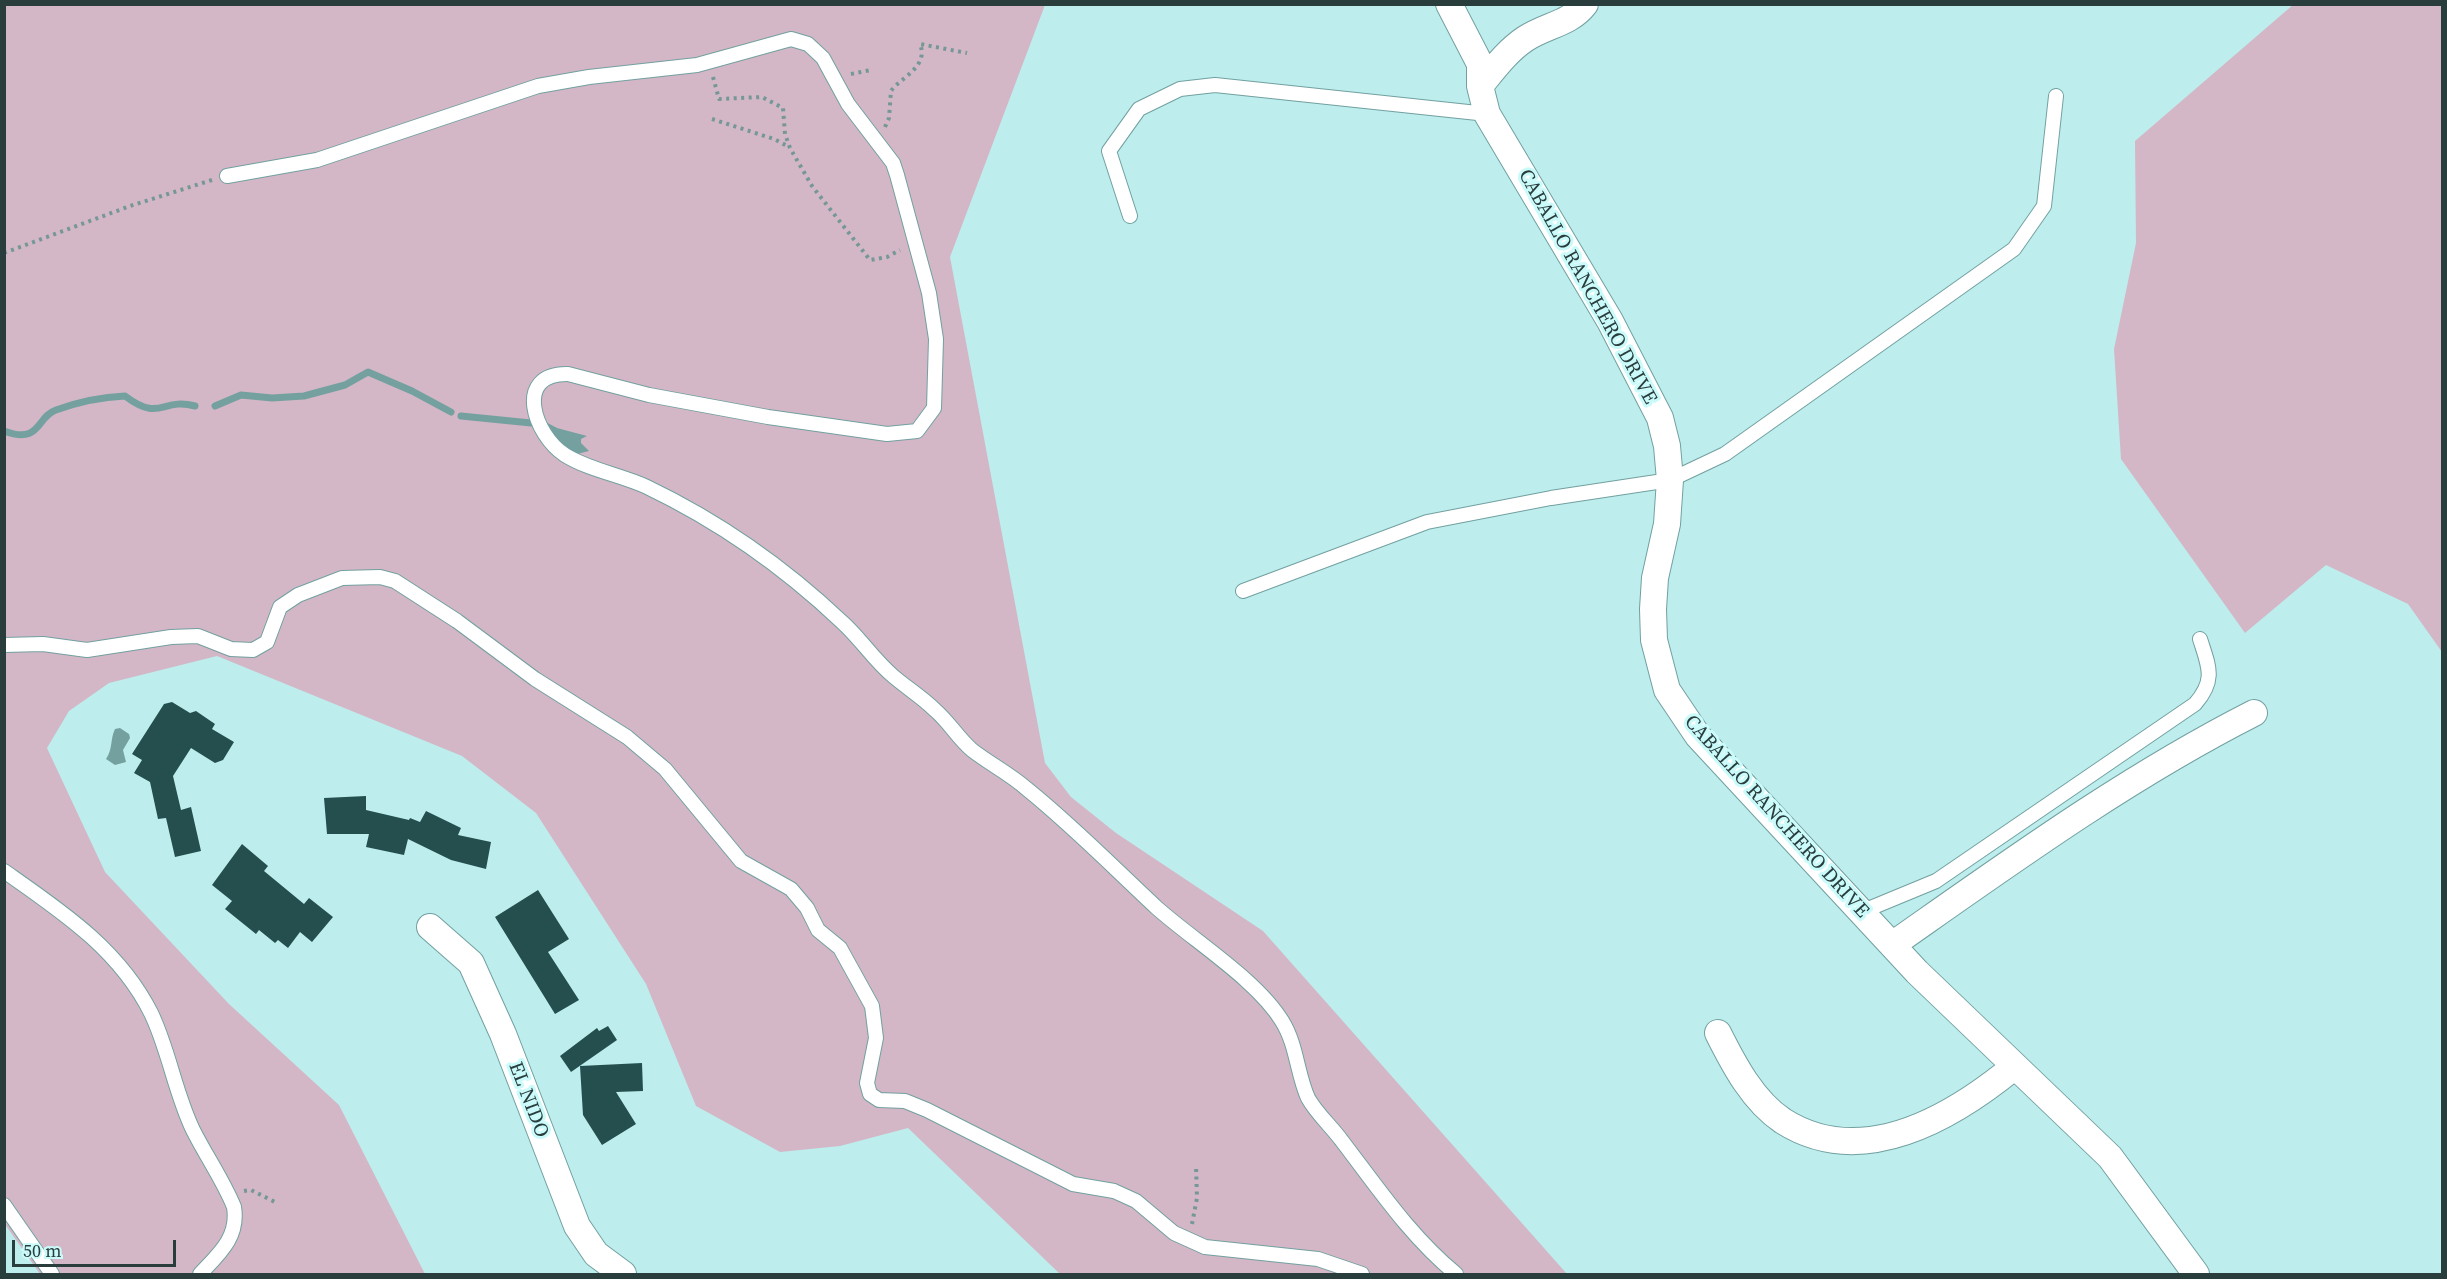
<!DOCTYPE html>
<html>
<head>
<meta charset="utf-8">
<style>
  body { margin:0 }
  #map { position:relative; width:2447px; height:1279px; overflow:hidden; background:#bdeded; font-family:"Source Serif 4",serif }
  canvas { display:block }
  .frame { position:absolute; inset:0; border:6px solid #2a3d3d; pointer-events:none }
  .scale { position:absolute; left:12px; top:1240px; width:164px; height:27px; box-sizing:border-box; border:3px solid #2a3d3d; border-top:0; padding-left:8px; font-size:18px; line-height:21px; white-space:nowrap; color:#2a3d3d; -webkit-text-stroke:4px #cafbfa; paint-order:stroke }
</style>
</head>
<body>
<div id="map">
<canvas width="2447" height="1279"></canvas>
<div class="frame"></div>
<div class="scale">50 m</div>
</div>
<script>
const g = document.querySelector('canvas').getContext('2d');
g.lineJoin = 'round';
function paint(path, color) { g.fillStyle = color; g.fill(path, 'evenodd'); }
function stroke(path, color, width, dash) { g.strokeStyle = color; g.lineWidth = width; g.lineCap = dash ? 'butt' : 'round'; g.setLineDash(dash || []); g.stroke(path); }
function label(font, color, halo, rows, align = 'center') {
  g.font = font + ' "Source Serif 4",serif'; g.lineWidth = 6; g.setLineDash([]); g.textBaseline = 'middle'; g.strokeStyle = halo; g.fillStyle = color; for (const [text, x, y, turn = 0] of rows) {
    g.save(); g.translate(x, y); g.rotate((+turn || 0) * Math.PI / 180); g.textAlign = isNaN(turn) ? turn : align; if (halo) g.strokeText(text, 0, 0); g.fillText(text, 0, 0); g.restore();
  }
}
paint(new Path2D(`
  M 2294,4 L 2442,5 L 2442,652 L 2408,604 L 2326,565 L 2245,633 L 2121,459 L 2114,349 L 2136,243 L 2135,141 Z
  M 4,5 L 1045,5 L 950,257 L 1045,763 L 1071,797 L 1116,833 L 1263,931 L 1567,1274 L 1060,1274 L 908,1128 L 840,1146 L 780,1152 L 696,1106 L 646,984 L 536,813 L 462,756 L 217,656 L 109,683 L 69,711 L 47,748 L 105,872 L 229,1004 L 339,1105 L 425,1274 L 40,1274 L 4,1223 Z`), '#d4b7c6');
paint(new Path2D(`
  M 542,420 L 557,428 L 587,436 L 581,439 L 581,443 L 589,451 L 577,454 C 560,445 552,436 542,420 Z
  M 120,728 L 129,734 L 130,738 L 123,750 L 126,762 L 115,765 L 106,759 C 113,749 110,739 115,729 Z`), '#75a0a0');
stroke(new Path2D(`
  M 215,406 L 241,395 L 272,398 L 304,396 L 345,385 L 368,372 L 412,391 L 451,412
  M 461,416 L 531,423
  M 4,431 C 41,445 36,417 56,410 C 78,402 102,397 125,396 C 161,423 161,397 195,406`), '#75a0a0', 7);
paint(new Path2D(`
  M 172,702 L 190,713 L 196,711 L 215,724 L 212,729 L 234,742 L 223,760 L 215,763 L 191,748 L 173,776 L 181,810 L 191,807 L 201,851 L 175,857 L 166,818 L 158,819 L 150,782 L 134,773 L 142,760 L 132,754 L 164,704 Z
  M 366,796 L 366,810 L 409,820 L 410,818 L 420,822 L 426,811 L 461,828 L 458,835 L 491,842 L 486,869 L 451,860 L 408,839 L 404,855 L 366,847 L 369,834 L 327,834 L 324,798 Z
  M 242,844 L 268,866 L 264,871 L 304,904 L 309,898 L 333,917 L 312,942 L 300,932 L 288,948 L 278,940 L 275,943 L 259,930 L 256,934 L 225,909 L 232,901 L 212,885 Z
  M 538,890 L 569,939 L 548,952 L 579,1000 L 555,1014 L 495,917 Z
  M 608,1026 L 617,1040 L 571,1072 L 560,1056 L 597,1028 L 599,1031 Z
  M 642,1063 L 643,1091 L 616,1092 L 636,1124 L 602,1145 L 583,1115 L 580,1066 Z`), '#254f4f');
const service = new Path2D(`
  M 227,176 L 317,160 L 538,86 L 589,77 L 697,65 L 791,39 L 808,44 L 823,58 L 848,104 L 893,163 L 897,175 L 929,293 L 936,339 L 934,408 L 917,431 L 887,434 L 768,417 L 649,395 L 568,374 C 513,373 534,435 565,455 C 589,470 621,475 647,487 C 718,521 785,568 842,622 C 860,638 874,660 893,676 C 907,688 922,697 935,710 C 949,722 958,738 972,750 C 990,764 1010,774 1027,789 C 1073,826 1114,868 1157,908 C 1194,941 1257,980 1282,1021 C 1297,1045 1297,1074 1308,1098 C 1316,1113 1332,1127 1342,1141 C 1378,1188 1410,1236 1456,1274
  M 1130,216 L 1109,151 L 1139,109 L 1180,89 L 1215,85 L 1487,114
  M 1243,591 L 1427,522 L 1551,498 L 1670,480 L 1725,454 L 2014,249 L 2044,206 L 2056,96
  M 4,645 L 43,644 L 87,650 L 171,637 L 198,636 L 231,649 L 253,650 L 267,642 L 280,607 L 298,595 L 342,578 L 380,577 L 395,581 L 457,621 L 535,679 L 627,737 L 665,769 L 741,861 L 791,889 L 807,908 L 818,930 L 840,948 L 872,1006 L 876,1038 L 867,1083 L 870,1094 L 879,1100 L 905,1101 L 927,1110 L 1073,1184 L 1114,1191 L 1136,1201 L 1174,1233 L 1205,1247 L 1318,1259 L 1362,1274
  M 4,871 C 61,911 119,949 151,1013 C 169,1050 175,1093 193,1130 C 206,1156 223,1180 234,1207 C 239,1237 219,1254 200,1274
  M 1861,912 L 1936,881 L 2195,704 C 2216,680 2209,667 2200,639
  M 4,1205 L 52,1274`);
const minor = new Path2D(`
  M 1449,4 L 1480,64 L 1480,86 L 1487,114 L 1610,321 L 1660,418 L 1667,446 L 1670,480 L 1667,524 L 1655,578 L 1653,609 L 1654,640 L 1667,690 L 1698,736 L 1917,972 L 2110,1157 L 2196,1274
  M 1480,86 C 1494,69 1507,51 1525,39 C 1546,25 1570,24 1585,4
  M 430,927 L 471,963 L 503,1034 L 577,1226 L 596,1254 L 623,1274
  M 1892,945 C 2009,863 2126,778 2254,713
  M 1718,1033 C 1734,1065 1753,1101 1783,1121 C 1862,1171 1952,1118 2015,1066`);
stroke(service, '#72a0a0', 16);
stroke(minor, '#72a0a0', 28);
stroke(new Path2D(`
  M 851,74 L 871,70
  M 713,77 L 719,99 L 762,97 L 783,108 L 785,134 L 790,148 L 812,186 L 870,260 L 887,257 L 900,250
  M 712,119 L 774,139 L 789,147
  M 885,127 L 889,118 L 891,91 C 901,77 929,67 920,44 L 967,53
  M 4,253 L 130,206 L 212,180
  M 244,1191 L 251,1190 L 275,1202
  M 1192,1224 L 1197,1198 L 1196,1166`), '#759797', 4, [3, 4.5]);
stroke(service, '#fff', 14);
stroke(minor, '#fff', 26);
label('20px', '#2a3d3d', '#cafbfa', [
  ["CABALLO RANCHERO DRIVE",1587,287,61],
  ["CABALLO RANCHERO DRIVE",1776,817,48],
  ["EL NIDO",528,1100,69]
]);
</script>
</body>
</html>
